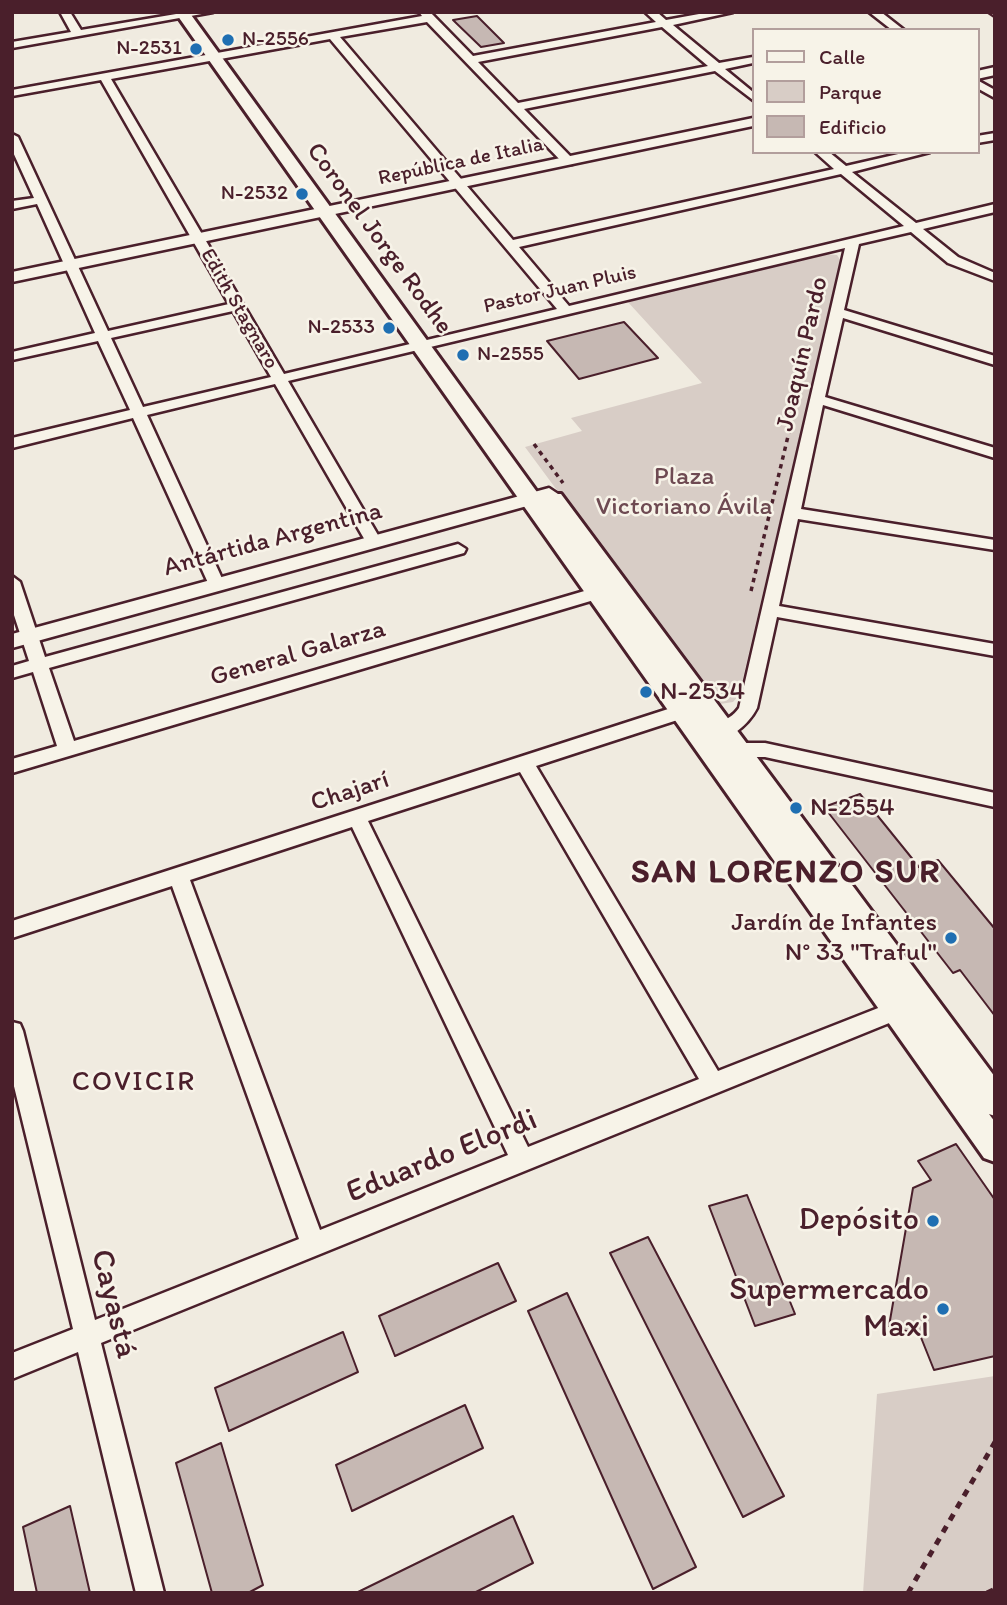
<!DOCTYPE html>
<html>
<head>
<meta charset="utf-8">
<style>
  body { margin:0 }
  #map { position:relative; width:1007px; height:1605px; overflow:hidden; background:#f0ebe0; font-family:Itim,sans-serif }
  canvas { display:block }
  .frame { position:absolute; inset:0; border:14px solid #4a1f2b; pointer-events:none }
  .legend { position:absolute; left:752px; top:28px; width:228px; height:126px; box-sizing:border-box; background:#f7f3e8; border:2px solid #b29e9c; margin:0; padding:9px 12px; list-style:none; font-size:21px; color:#4a1f2b }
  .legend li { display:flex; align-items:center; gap:14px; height:35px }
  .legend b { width:35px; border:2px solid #b29e9c }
</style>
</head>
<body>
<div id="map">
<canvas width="1007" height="1605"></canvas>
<div class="frame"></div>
<ul class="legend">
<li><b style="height:9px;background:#f7f3e8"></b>Calle</li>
<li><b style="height:19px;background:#d8cdc6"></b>Parque</li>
<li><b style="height:19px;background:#c6b8b3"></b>Edificio</li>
</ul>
</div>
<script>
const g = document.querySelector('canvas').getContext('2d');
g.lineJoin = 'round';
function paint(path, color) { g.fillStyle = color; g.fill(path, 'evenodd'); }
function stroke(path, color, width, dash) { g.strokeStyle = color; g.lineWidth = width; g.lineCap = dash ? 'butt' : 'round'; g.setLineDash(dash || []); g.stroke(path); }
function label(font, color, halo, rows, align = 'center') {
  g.font = font + ' Itim,sans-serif'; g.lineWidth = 5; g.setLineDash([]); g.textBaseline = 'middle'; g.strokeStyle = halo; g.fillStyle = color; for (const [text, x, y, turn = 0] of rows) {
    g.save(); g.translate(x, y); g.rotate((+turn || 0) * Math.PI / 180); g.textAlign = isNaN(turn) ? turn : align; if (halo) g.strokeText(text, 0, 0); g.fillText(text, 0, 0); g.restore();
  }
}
paint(new Path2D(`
  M 825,254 L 837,255 L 841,261 L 739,695 L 733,702 L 720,704 L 710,697 L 525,447 L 582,431 L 571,418 L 702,383 L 627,301 Z
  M 995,1376 L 995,1593 L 863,1593 L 877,1394 Z`), '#d8cdc6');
const building = new Path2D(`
  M 477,16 L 504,43 L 481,47 L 453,20 Z
  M 624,322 L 658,358 L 579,379 L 547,341 Z
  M 860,794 L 919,867 L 938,860 L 995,929 L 995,1016 L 960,970 L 953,973 L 824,807 Z
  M 956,1144 L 995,1200 L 995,1356 L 934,1370 L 920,1335 L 889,1326 L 913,1188 L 931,1180 L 918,1161 Z
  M 747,1195 L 795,1314 L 755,1326 L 709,1206 Z
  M 648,1237 L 784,1496 L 743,1517 L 610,1253 Z
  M 498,1263 L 516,1301 L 395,1356 L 379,1316 Z
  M 567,1293 L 696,1567 L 653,1589 L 528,1311 Z
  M 343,1332 L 358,1372 L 229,1431 L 215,1388 Z
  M 465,1405 L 483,1448 L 352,1511 L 336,1465 Z
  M 221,1443 L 263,1585 L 248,1593 L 212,1593 L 176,1463 Z
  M 70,1506 L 90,1593 L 37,1593 L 23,1527 Z
  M 513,1516 L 533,1563 L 474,1593 L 356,1593 Z`);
paint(building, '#c6b8b3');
stroke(building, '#4a1f2b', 2);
const minor = new Path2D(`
  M 60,12 L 70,12 L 81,30 L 188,12 L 213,12 L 12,48 L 12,42 L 71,32 Z
  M 419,12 L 430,12 L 473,56 L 656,22 L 645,12 L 657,12 L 666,20 L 710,12 L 733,12 L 673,25 L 719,63 L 753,57 L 753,63 L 725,69 L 753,92 L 753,100 L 715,71 L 524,109 L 572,158 L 572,164 L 564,164 L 427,22 L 340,37 L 513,240 L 834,169 L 815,152 L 829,152 L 846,166 L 907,152 L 930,152 L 852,172 L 916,223 L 995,204 L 995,212 L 923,229 L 958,257 L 995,273 L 995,281 L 948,263 L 911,232 L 859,244 L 844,310 L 995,356 L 995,365 L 843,318 L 825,397 L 995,448 L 995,458 L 823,405 L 801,509 L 995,540 L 995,550 L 798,519 L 779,606 L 995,644 L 995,656 L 777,617 L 757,708 C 748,726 724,746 702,740 L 700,735 C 708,723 728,724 739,708 L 845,248 L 288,381 L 382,542 L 374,547 L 366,542 L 275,384 L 147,415 L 225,585 L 217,591 L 209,585 L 133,418 L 12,448 L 12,438 L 130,410 L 98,341 L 12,360 L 12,352 L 95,333 L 37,204 L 12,209 L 12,201 L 34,198 L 12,150 L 12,134 L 18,137 L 108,331 L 229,304 L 101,80 L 12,96 L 12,90 L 422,16 ZM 662,27 L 708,66 L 518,103 L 478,62 ZM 330,39 L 557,309 L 284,374 L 111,79 ZM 841,174 L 904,226 L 569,306 L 519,247 ZM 233,311 L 271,377 L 143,407 L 111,338 Z
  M 869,12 L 881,12 L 904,30 L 892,30 Z
  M 989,12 L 995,12 L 995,16 Z
  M 977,80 L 995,90 L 995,98 L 977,88 Z
  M 995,133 L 995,140 L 977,143 L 977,136 Z
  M 458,544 L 466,549 L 464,553 L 49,668 L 74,741 L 598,587 L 606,593 L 604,597 L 12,773 L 12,759 L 57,746 L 33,672 L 12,678 L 12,666 L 29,661 L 12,609 L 12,576 L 20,582 L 45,657 Z
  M 696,700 L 702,702 L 705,707 L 702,712 L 536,766 L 718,1071 L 896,1001 L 904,1003 L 907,1010 L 904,1017 L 101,1343 L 164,1593 L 136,1593 L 78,1352 L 12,1379 L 12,1353 L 73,1329 L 12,1078 L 12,1022 L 20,1024 L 23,1031 L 95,1320 L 299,1239 L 172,886 L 12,938 L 12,921 ZM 520,772 L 699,1079 L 528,1147 L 368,821 ZM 352,827 L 508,1155 L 320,1230 L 190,880 Z
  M 745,743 L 765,743 L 995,793 L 995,807 L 765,757 L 746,757 L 726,764 L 719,762 L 717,757 L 719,752 Z`);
const tertiary = new Path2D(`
  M 995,67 L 995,75 L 977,79 L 977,71 Z
  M 753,118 L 753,126 L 12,282 L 12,272 Z
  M 549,488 L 558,494 L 556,498 L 12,648 L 12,634 Z`);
const secondary = new Path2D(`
  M 175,12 L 189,12 L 542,499 L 545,494 L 561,494 L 995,1077 L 995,1116 L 989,1114 L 995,1122 L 995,1162 L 984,1158 Z`);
stroke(minor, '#4a1f2b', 5);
stroke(tertiary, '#4a1f2b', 5);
stroke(secondary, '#4a1f2b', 6);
stroke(new Path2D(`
  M 534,444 L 563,483
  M 751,591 L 789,432`), '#4a1f2b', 3.5, [4.5, 4.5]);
stroke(new Path2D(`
  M 908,1593 L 995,1442
  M 987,1593 L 995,1589`), '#4a1f2b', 5, [7, 7]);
paint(minor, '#f7f3e8');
paint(tertiary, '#f7f3e8');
paint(secondary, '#f7f3e8');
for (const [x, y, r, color] of [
  [228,40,7,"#1f6fb2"],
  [196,49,7,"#1f6fb2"],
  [302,194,7,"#1f6fb2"],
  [389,328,7,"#1f6fb2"],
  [463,355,7,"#1f6fb2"],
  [646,692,7,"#1f6fb2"],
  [796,808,7,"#1f6fb2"],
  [951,938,7,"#1f6fb2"],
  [933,1221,7,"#1f6fb2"],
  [943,1309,7,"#1f6fb2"]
]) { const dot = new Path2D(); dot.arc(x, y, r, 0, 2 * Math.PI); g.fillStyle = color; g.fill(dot); stroke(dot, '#f7f3e8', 2.5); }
label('21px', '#4a1f2b', '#f7f3e8', [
  ["N-2556",242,40,"left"],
  ["N-2531",182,49],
  ["N-2532",288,194],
  ["N-2533",375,328],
  ["N-2555",477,355,"left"]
], 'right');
label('21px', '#4a1f2b', '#f7f3e8', [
  ["República de Italia",461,162,-12],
  ["Pastor Juan Pluis",560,290,-13],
  ["Edith Stagnaro",239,309,60]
]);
label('26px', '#4a1f2b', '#f7f3e8', [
  ["Coronel Jorge Rodhe",379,239,54],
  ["Joaquín Pardo",803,354,-77],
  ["Antártida Argentina",273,540,-15],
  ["General Galarza",298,654,-16],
  ["Chajarí",350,792,-18]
]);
label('26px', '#6e4a52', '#f7f3e8', [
  ["Plaza",684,477],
  ["Victoriano Ávila",684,507]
]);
label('26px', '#4a1f2b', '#f7f3e8', [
  ["N-2534",660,692],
  ["N-2554",810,808],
  ["Jardín de Infantes",937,923,"right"],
  ["N° 33 \"Traful\"",937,953,"right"]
], 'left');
g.letterSpacing = '2px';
label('28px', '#4a1f2b', '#f7f3e8', [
  ["COVICIR",134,1083]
]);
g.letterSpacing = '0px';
label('32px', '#4a1f2b', '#f7f3e8', [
  ["Eduardo Elordi",442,1157,-22],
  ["Cayastá",113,1304,76]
]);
label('32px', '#4a1f2b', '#f7f3e8', [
  ["Depósito",919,1221],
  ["Supermercado",929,1291],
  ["Maxi",929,1328]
], 'right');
g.letterSpacing = '2px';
label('bold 33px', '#4a1f2b', '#f7f3e8', [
  ["SAN LORENZO SUR",786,874]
]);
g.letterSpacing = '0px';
</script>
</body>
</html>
